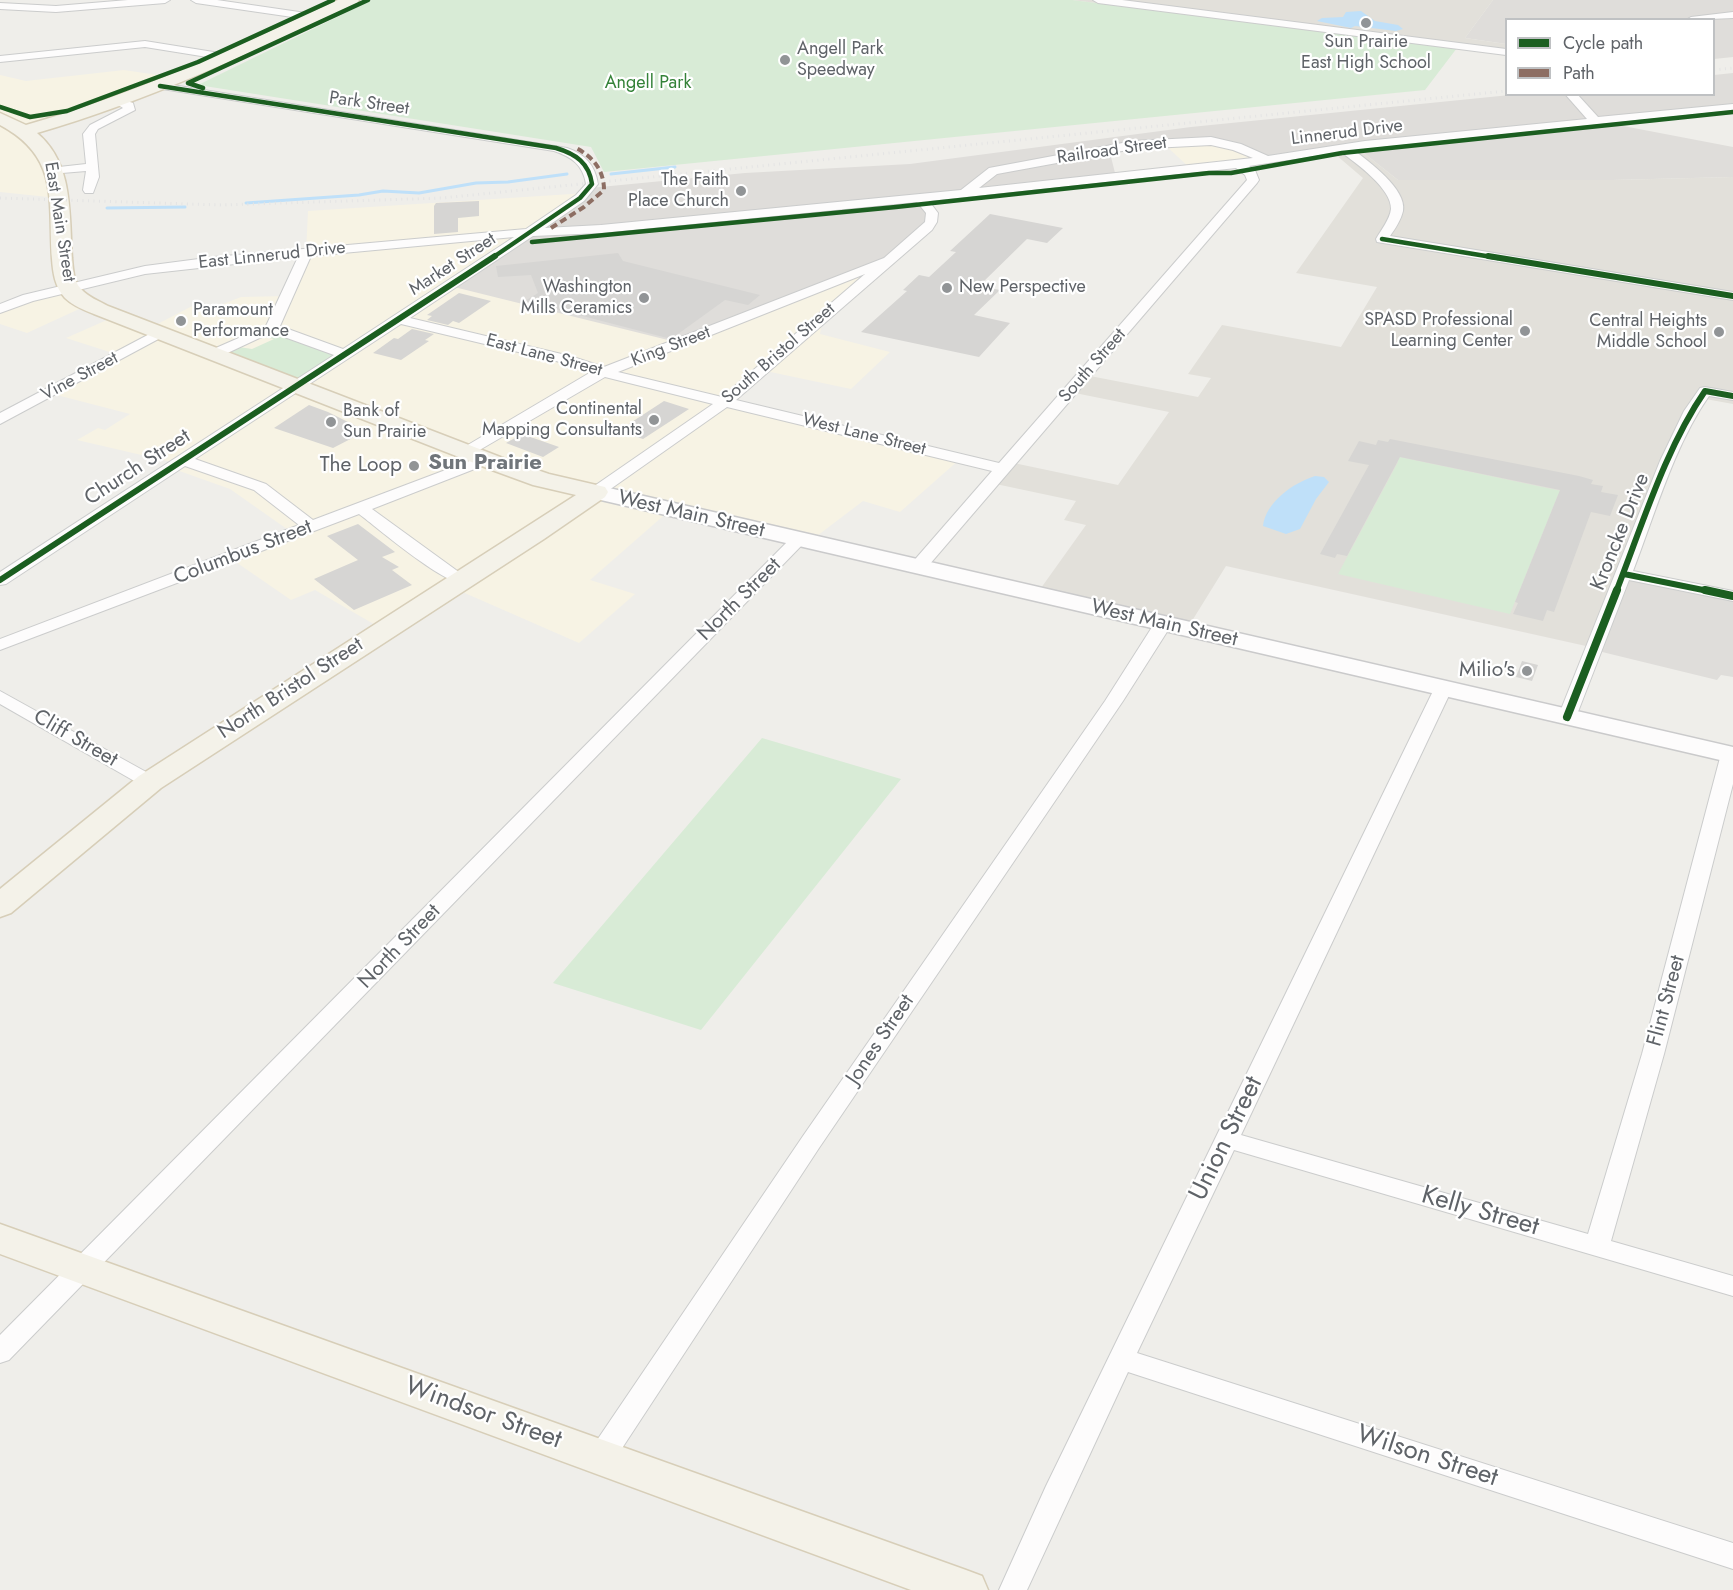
<!DOCTYPE html>
<html>
<head>
<meta charset="utf-8">
<style>
  body { margin:0 }
  #map { position:relative; width:1733px; height:1590px; overflow:hidden; background:#efeeea; font-family:Jost,sans-serif }
  canvas { display:block }
  .legend { position:absolute; left:1505px; top:18px; width:210px; height:78px; box-sizing:border-box; background:#fff; border:2px solid #bfc1c3; margin:0; padding:8px 10px; list-style:none; font-size:18px; color:#5f6368 }
  .legend li { display:flex; align-items:center; gap:12px; height:30px }
  .legend b { width:30px; border:2px solid #bfc1c3 }
</style>
</head>
<body>
<div id="map">
<canvas width="1733" height="1590"></canvas>
<ul class="legend">
<li><b style="height:8px;background:#1b5e20"></b>Cycle path</li>
<li><b style="height:8px;background:#8d6e63"></b>Path</li>
</ul>
</div>
<script>
const g = document.querySelector('canvas').getContext('2d');
g.lineJoin = 'round';
function paint(path, color) { g.fillStyle = color; g.fill(path, 'evenodd'); }
function stroke(path, color, width, dash) { g.strokeStyle = color; g.lineWidth = width; g.lineCap = dash ? 'butt' : 'round'; g.setLineDash(dash || []); g.stroke(path); }
function label(font, color, halo, rows, align = 'center') {
  g.font = font + ' Jost,sans-serif'; g.lineWidth = 4.5; g.setLineDash([]); g.textBaseline = 'middle'; g.strokeStyle = halo; g.fillStyle = color; for (const [text, x, y, turn = 0] of rows) {
    g.save(); g.translate(x, y); g.rotate((+turn || 0) * Math.PI / 180); g.textAlign = isNaN(turn) ? turn : align; if (halo) g.strokeText(text, 0, 0); g.fillText(text, 0, 0); g.restore();
  }
}
paint(new Path2D(`
  M 124,70 L 178,78 L 25,130 L 58,198 L 0,192 L 0,75 L 26,81 Z
  M 1211,141 L 1265,159 L 1192,170 L 1163,143 Z
  M 587,193 L 886,261 L 823,317 L 820,334 L 890,352 L 851,389 L 761,370 L 726,401 L 960,459 L 900,512 L 863,501 L 809,542 L 670,510 L 590,580 L 635,594 L 579,643 L 451,587 L 384,630 L 315,590 L 291,600 L 230,558 L 294,534 L 230,489 L 171,468 L 176,463 L 77,440 L 98,428 L 105,430 L 130,414 L 49,393 L 119,355 L 66,338 L 116,316 L 148,329 L 198,303 L 213,308 L 241,297 L 287,296 L 306,253 L 308,211 Z
  M 69,288 L 90,304 L 27,333 L 0,324 L 0,309 Z`), '#f7f3e4');
paint(new Path2D(`
  M 1493,0 L 1733,0 L 1733,57 L 1714,59 L 1714,20 L 1506,20 L 1506,44 L 1465,38 Z
  M 1733,73 L 1733,107 L 1597,121 L 1733,147 L 1733,177 L 1613,180 L 1398,180 L 1355,146 L 1265,159 L 1211,141 L 1109,149 L 1116,177 L 921,198 L 933,217 L 886,261 L 680,343 L 450,286 L 590,188 L 745,173 L 910,164 L 1191,127 L 1510,95 L 1714,94 L 1714,75 Z
  M 1624,574 L 1733,596 L 1733,677 L 1721,675 L 1717,680 L 1594,650 Z`), '#dfddda');
paint(new Path2D(`
  M 1072,0 L 1493,0 L 1465,38 L 1506,44 L 1506,55 Z
  M 1355,146 L 1398,180 L 1613,180 L 1733,177 L 1733,404 L 1700,398 L 1595,648 L 1226,566 L 1187,629 L 1036,595 L 1086,525 L 1064,520 L 1076,501 L 991,483 L 1009,462 L 1118,485 L 1169,412 L 1070,392 L 1085,375 L 1198,397 L 1211,378 L 1188,374 L 1222,325 L 1341,347 L 1377,287 L 1296,273 L 1363,178 L 1329,149 Z`), '#e2e0da');
paint(new Path2D(`
  M 372,0 L 1072,0 L 1457,48 L 1425,90 L 604,172 L 591,147 L 198,85 Z
  M 266,330 L 344,354 L 296,386 L 214,354 L 232,346 L 252,349 L 274,339 L 256,335 Z
  M 1390,455 L 1571,493 L 1558,495 L 1510,614 L 1338,574 L 1398,462 Z
  M 762,738 L 901,779 L 701,1030 L 553,983 Z`), '#d8ebd6');
paint(new Path2D(`
  M 1361,11 L 1375,21 L 1398,25 L 1403,29 L 1396,31 L 1355,26 L 1351,28 L 1317,21 L 1322,18 L 1343,17 L 1346,12 Z
  M 1315,476 L 1324,477 L 1329,482 L 1316,499 L 1300,529 L 1286,534 L 1263,526 C 1266,502 1293,483 1315,476 Z`), '#bfe0f9');
stroke(new Path2D(`
  M 611,174 L 675,167
  M 246,203 L 359,195 L 383,191 L 419,193 L 476,183 L 508,182 L 567,174
  M 107,208 L 185,207`), '#bfe0f9', 3);
paint(new Path2D(`
  M 479,201 L 479,216 L 458,218 L 458,232 L 434,234 L 434,206 L 436,203 Z
  M 990,214 L 1063,228 L 1047,243 L 1027,239 L 979,286 L 1000,290 L 974,315 L 1010,323 L 979,357 L 861,332 L 907,291 L 903,290 L 919,275 L 929,277 L 956,252 L 950,251 Z
  M 618,253 L 623,261 L 760,295 L 748,305 L 725,300 L 671,339 L 525,301 L 538,293 L 531,275 L 498,277 L 496,266 Z
  M 459,293 L 491,301 L 459,323 L 453,321 L 448,325 L 427,320 L 432,316 L 427,315 Z
  M 412,329 L 434,334 L 425,340 L 429,341 L 401,360 L 373,353 L 394,338 L 398,339 Z
  M 664,401 L 689,409 L 643,439 L 618,431 Z
  M 309,405 L 328,412 L 366,431 L 333,448 L 274,428 Z
  M 522,434 L 559,447 L 543,457 L 506,443 Z
  M 1390,439 L 1579,476 L 1593,480 L 1591,484 L 1603,486 L 1601,492 L 1618,495 L 1610,516 L 1591,512 L 1554,612 L 1547,610 L 1543,621 L 1513,614 L 1518,603 L 1515,602 L 1560,490 L 1400,457 L 1347,556 L 1337,554 L 1335,558 L 1320,554 L 1369,465 L 1348,461 L 1359,441 L 1376,445 L 1378,440 L 1388,442 Z
  M 358,524 L 395,552 L 382,557 L 399,567 L 392,570 L 412,585 L 354,610 L 314,579 L 358,560 L 327,536 Z
  M 1522,661 L 1538,665 L 1532,681 L 1516,677 Z`), '#d6d5d3');
const street = new Path2D(`
  M 128,0 L 170,0 L 165,3 L 56,12 L 0,9 L 0,3 L 56,6 Z
  M 191,0 L 217,0 L 313,14 L 318,17 L 313,20 L 196,3 Z
  M 1093,0 L 1122,0 L 1506,49 L 1506,55 L 1098,3 Z
  M 1733,12 L 1733,18 L 1686,20 L 1691,17 Z
  M 145,41 L 226,54 L 231,57 L 226,60 L 145,47 L 0,62 L 0,56 Z
  M 160,83 L 567,148 C 585,154 595,165 598,184 L 584,201 L 545,228 L 601,225 L 961,190 L 989,168 L 1133,141 L 1211,137 L 1241,144 L 1268,156 L 1365,141 L 1587,119 L 1565,94 L 1577,94 L 1598,117 L 1733,104 L 1733,110 L 1354,150 C 1369,162 1407,189 1403,211 C 1401,220 1395,229 1390,236 L 1733,292 L 1733,300 L 1377,242 L 1376,239 C 1381,230 1390,219 1391,209 C 1392,189 1356,163 1341,152 L 1249,166 L 1255,170 L 1259,180 L 1257,183 L 923,572 L 911,572 L 909,568 L 911,564 L 992,471 L 727,407 L 602,495 L 590,495 L 588,492 L 590,489 L 713,404 L 605,377 L 471,455 L 461,455 L 458,452 L 461,449 L 591,372 L 560,362 L 401,324 L 195,459 L 266,484 L 313,520 L 480,457 L 490,457 L 493,460 L 490,463 L 372,509 L 456,570 L 471,580 L 469,584 C 448,589 378,528 359,514 L 0,650 L 0,639 L 299,525 L 254,490 L 185,466 L 6,584 L 0,585 L 0,572 L 334,355 L 276,334 L 268,334 L 219,357 L 209,357 L 207,354 L 209,351 L 266,326 L 298,257 L 145,274 L 33,301 L 0,313 L 0,304 L 23,295 L 145,266 L 214,257 L 526,229 L 576,195 L 586,184 C 583,165 572,157 554,151 L 156,88 L 156,84 ZM 1211,145 L 1233,150 L 1253,158 L 979,188 L 997,174 L 1133,149 ZM 1236,168 L 1245,175 L 1247,180 L 999,463 L 736,400 L 932,230 L 937,222 L 938,213 L 929,201 ZM 917,202 L 926,213 L 925,222 L 884,258 L 604,367 L 570,356 L 410,318 L 533,236 L 601,233 ZM 514,237 L 343,349 L 280,326 L 311,256 ZM 865,274 L 722,397 L 618,372 Z
  M 118,98 L 133,103 L 135,110 L 98,129 L 95,134 L 99,177 L 93,193 L 85,193 L 83,190 L 86,171 L 50,174 L 50,168 L 86,164 L 83,134 L 90,125 L 123,108 L 112,101 Z
  M 159,329 L 166,333 L 164,336 L 0,424 L 0,413 Z
  M 1705,387 L 1733,392 L 1733,400 L 1709,396 C 1674,446 1655,514 1633,571 L 1733,591 L 1733,601 L 1629,580 L 1576,717 L 1574,721 L 1560,721 L 1558,717 L 1660,461 L 1684,411 L 1700,388 Z
  M 798,535 L 804,537 L 806,540 L 804,543 L 9,1360 L 0,1363 L 0,1335 L 792,537 Z
  M 1163,619 L 1169,620 L 1172,624 L 1123,701 L 819,1148 L 611,1465 L 601,1469 L 591,1465 L 587,1457 L 591,1449 L 803,1136 L 1105,701 L 1154,624 L 1157,620 Z
  M 1443,684 L 1449,685 L 1452,689 L 1241,1135 L 1588,1234 L 1642,1054 L 1721,754 L 1724,750 L 1733,749 L 1733,784 L 1664,1054 L 1611,1241 L 1733,1276 L 1733,1296 L 1234,1150 L 1137,1353 L 1733,1543 L 1733,1569 L 1128,1372 L 1027,1590 L 999,1590 L 1046,1486 L 1434,689 L 1437,685 Z
  M 0,691 L 157,778 L 160,782 L 157,786 L 143,786 L 0,704 Z`);
const secondary = new Path2D(`
  M 596,485 L 1733,747 L 1733,763 L 588,497 L 585,492 L 588,487 Z`);
const primary = new Path2D(`
  M 338,0 L 359,0 L 357,3 C 252,52 148,101 37,133 C 74,164 69,215 72,258 C 73,268 73,281 81,289 C 88,297 99,301 108,306 L 508,460 L 549,474 L 605,487 L 608,492 L 605,497 L 544,539 L 161,788 L 11,913 L 0,917 L 0,889 L 139,776 L 576,495 L 533,485 L 492,470 L 94,314 C 84,310 73,306 65,298 C 55,287 53,273 52,259 C 48,200 60,157 0,125 L 0,113 L 26,125 C 135,94 236,47 338,0 Z
  M 0,1224 L 966,1570 L 982,1576 L 988,1590 L 911,1590 L 0,1254 Z`);
stroke(street, '#cbcccc', 2);
stroke(secondary, '#cacacb', 3);
stroke(primary, '#d7ceb8', 3);
paint(street, '#fdfcfc');
paint(secondary, '#fdfcfc');
paint(primary, '#f4f2e9');
stroke(new Path2D(`
  M 1714,70 L 1733,68
  M 0,198 L 221,205 L 442,198 L 1506,91`), '#e4e4e4', 3, [1, 4.5]);
stroke(new Path2D(`
  M 551,228 L 584,207 L 604,190 C 604,170 593,157 576,148`), '#8d6e63', 4, [7, 4]);
stroke(new Path2D(`
  M 160,86 L 556,148 C 576,154 589,163 592,184 L 580,198 L 492,258
  M 203,88 L 188,83 L 368,0
  M 0,107 L 30,117 L 67,111 L 198,62 L 333,0
  M 1382,239 L 1498,258
  M 532,242 L 896,207 L 1209,173 L 1231,173 L 1342,153 L 1733,112`), '#1b5e20', 4.5);
stroke(new Path2D(`
  M 1488,256 L 1733,296
  M 1624,574 L 1713,592
  M 0,580 L 495,256
  M 1616,592 C 1642,526 1665,449 1705,391 L 1733,396`), '#1b5e20', 6);
stroke(new Path2D(`
  M 1705,590 L 1733,596
  M 1567,717 L 1617,590`), '#1b5e20', 8);
for (const [x, y, r, color] of [
  [1366,23,6,"#919496"],
  [785,60,6,"#919496"],
  [741,191,6,"#919496"],
  [947,288,6,"#919496"],
  [644,298,6,"#919496"],
  [181,321,6,"#919496"],
  [1525,331,6,"#919496"],
  [1719,332,6,"#919496"],
  [654,420,6,"#919496"],
  [331,422,6,"#919496"],
  [414,466,6,"#919496"],
  [1527,671,6,"#919496"]
]) { const dot = new Path2D(); dot.arc(x, y, r, 0, 2 * Math.PI); g.fillStyle = color; g.fill(dot); stroke(dot, '#fff', 2); }
label('18px', '#5f6368', '#fff', [
  ["Sun Prairie",1366,43,"center"],
  ["East High School",1366,64,"center"],
  ["Angell Park",797,50,"left"],
  ["Speedway",797,71,"left"],
  ["The Faith",729,181],
  ["Place Church",729,202],
  ["Washington",632,288],
  ["Mills Ceramics",632,309],
  ["New Perspective",959,288,"left"],
  ["Paramount",193,311,"left"],
  ["Performance",193,332,"left"],
  ["SPASD Professional",1513,321],
  ["Learning Center",1513,342],
  ["Central Heights",1707,322],
  ["Middle School",1707,343],
  ["Continental",642,410],
  ["Mapping Consultants",642,431],
  ["Bank of",343,412,"left"],
  ["Sun Prairie",343,433,"left"]
], 'right');
label('18px', '#348238', '#fff', [
  ["Angell Park",648,84]
]);
label('18px', '#5f6368', '#fff', [
  ["Park Street",369,104,8],
  ["Linnerud Drive",1347,133,-7],
  ["Railroad Street",1112,151,-8],
  ["East Main Street",59,222,81],
  ["East Linnerud Drive",272,256,-6],
  ["Market Street",453,265,-33],
  ["King Street",671,347,-21],
  ["South Bristol Street",779,354,-41],
  ["East Lane Street",544,356,15],
  ["South Street",1093,366,-49],
  ["Vine Street",80,377,-28],
  ["West Lane Street",864,435,14]
]);
label('21px', '#5f6368', '#fff', [
  ["The Loop",402,466],
  ["Milio's",1515,671]
], 'right');
label('21px', '#5f6368', '#fff', [
  ["Church Street",138,468,-33],
  ["West Main Street",691,515,13],
  ["Kroncke Drive",1621,532,-68],
  ["Columbus Street",243,553,-21],
  ["North Street",740,600,-45],
  ["West Main Street",1164,624,13],
  ["North Bristol Street",291,689,-33],
  ["Cliff Street",75,739,30],
  ["North Street",400,947,-46],
  ["Flint Street",1667,1001,-75],
  ["Jones Street",881,1040,-56]
]);
label('bold 22px', '#70757a', '#fff', [
  ["Sun Prairie",485,464]
]);
label('26px', '#5f6368', '#fff', [
  ["Union Street",1227,1139,-64],
  ["Kelly Street",1480,1212,16],
  ["Windsor Street",483,1414,20],
  ["Wilson Street",1427,1457,18]
]);
</script>
</body>
</html>
